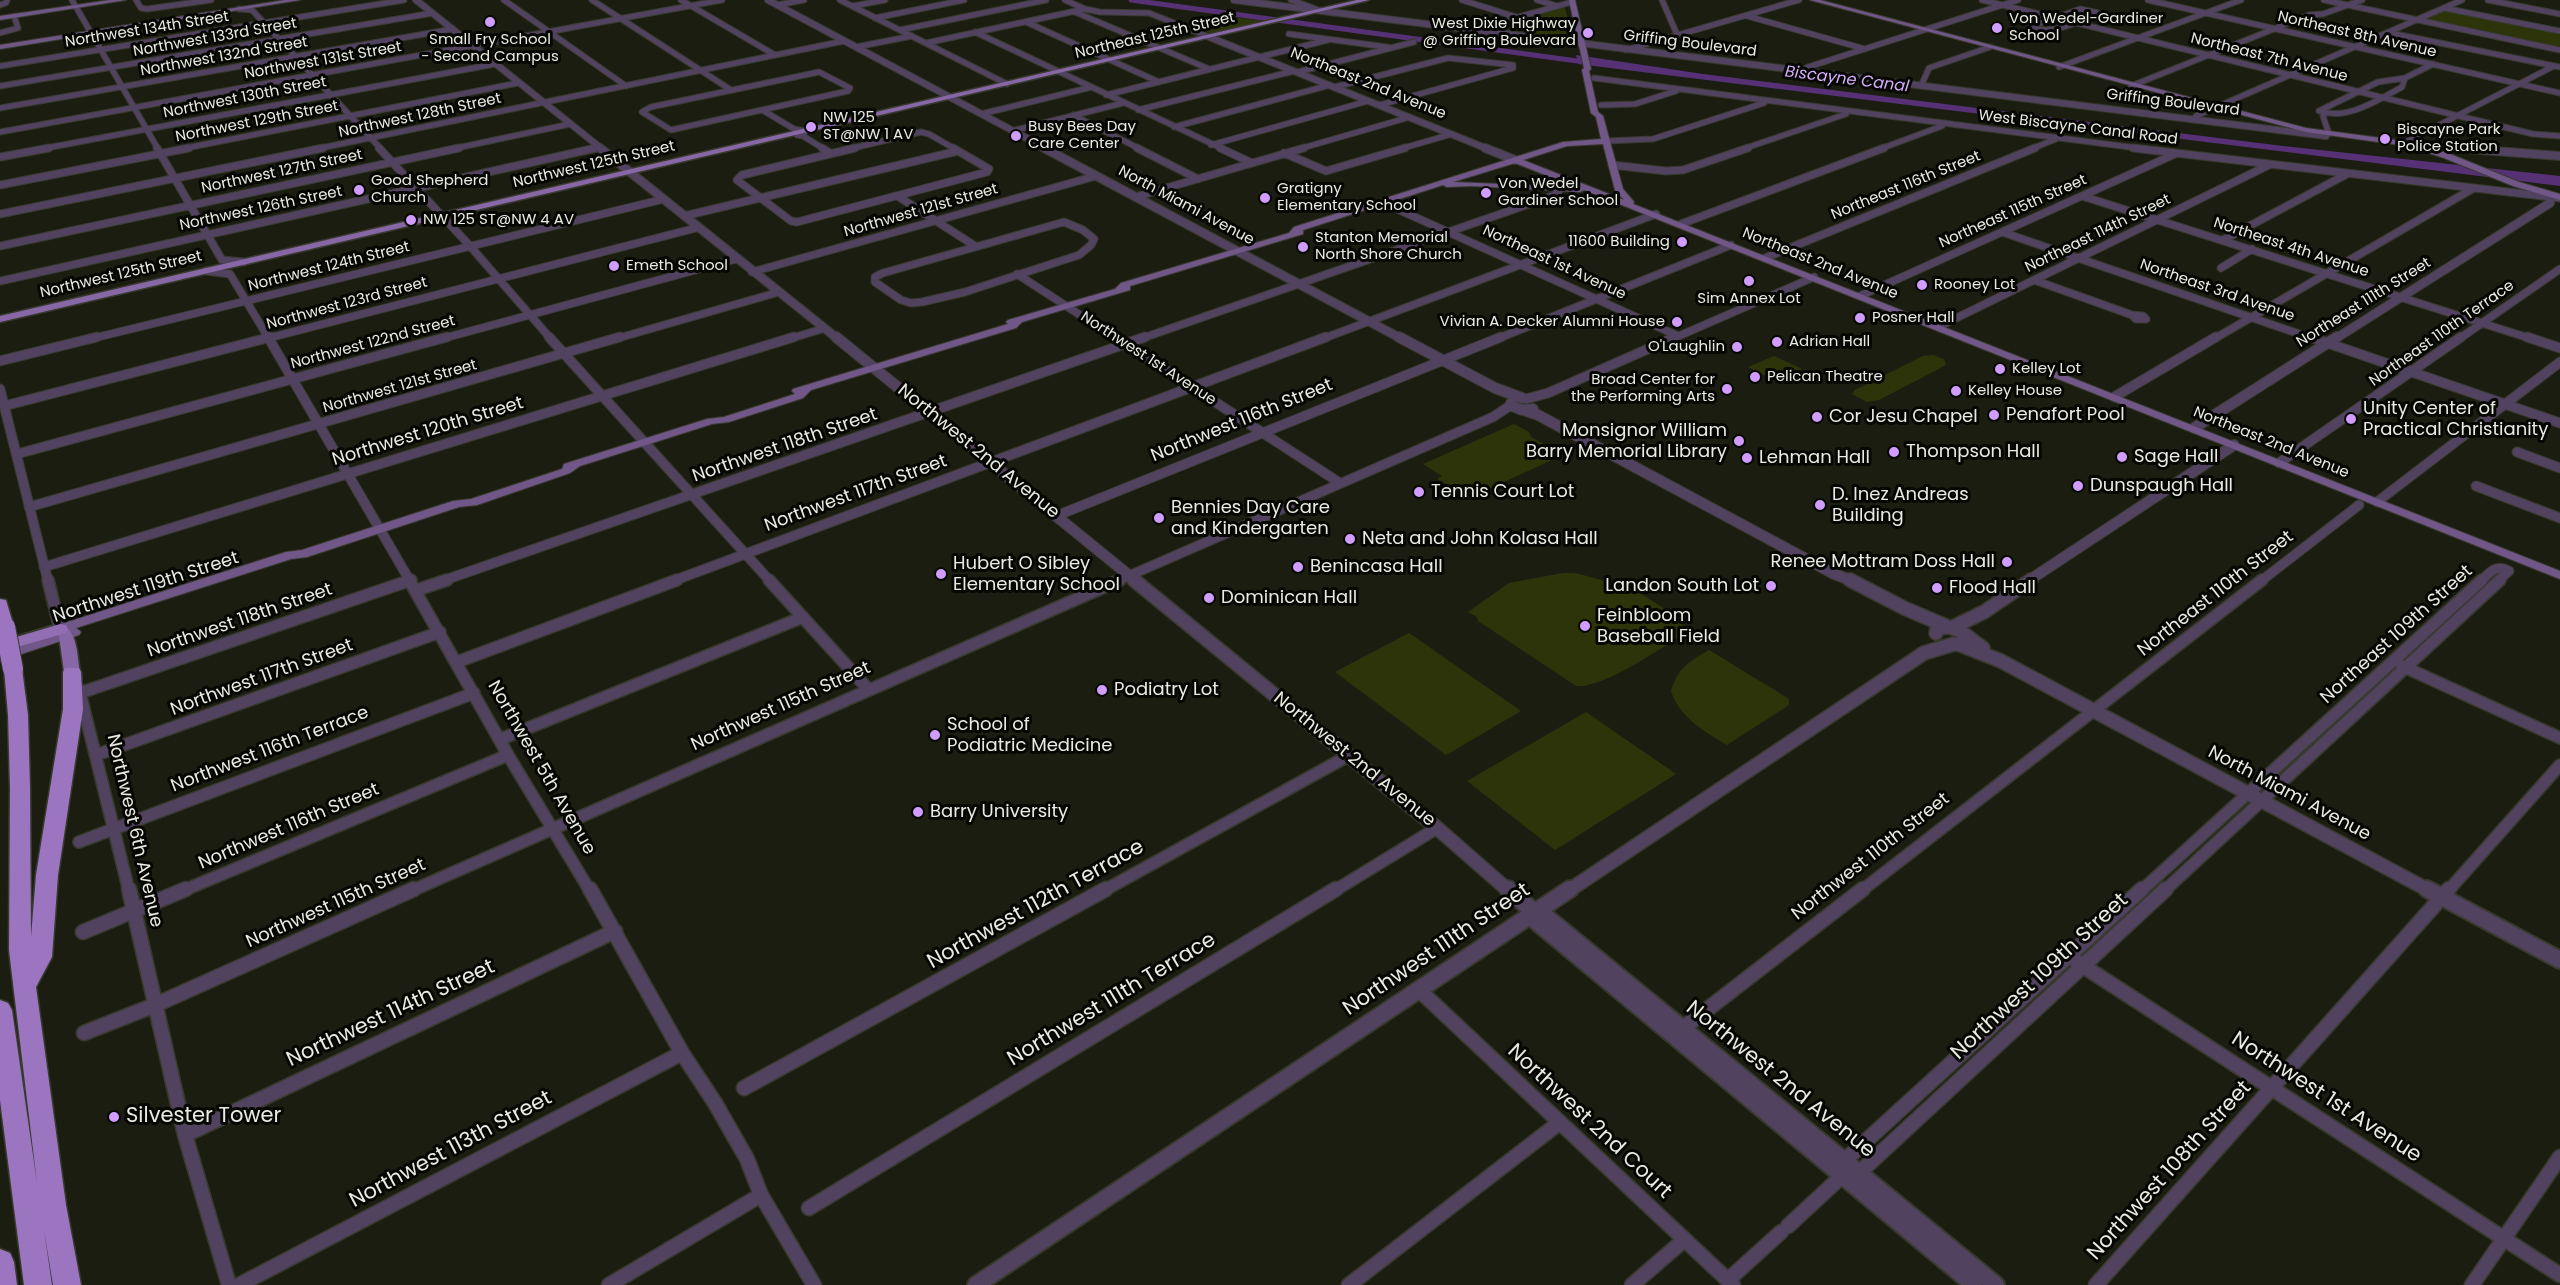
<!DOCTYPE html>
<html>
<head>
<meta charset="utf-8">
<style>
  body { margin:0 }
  canvas { display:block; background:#1b1d11 }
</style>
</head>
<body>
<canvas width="2560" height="1285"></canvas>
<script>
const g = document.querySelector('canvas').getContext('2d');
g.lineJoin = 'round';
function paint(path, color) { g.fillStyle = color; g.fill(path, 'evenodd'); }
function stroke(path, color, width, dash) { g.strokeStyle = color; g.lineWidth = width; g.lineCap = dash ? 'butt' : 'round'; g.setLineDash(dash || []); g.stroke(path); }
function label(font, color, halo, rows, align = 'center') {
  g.font = font + ' Poppins,sans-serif'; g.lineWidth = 6; g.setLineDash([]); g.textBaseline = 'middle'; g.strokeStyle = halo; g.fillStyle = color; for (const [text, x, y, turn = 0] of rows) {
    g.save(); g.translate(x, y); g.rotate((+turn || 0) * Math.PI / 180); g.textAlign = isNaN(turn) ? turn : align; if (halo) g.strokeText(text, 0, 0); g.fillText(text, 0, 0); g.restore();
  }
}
paint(new Path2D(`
  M 2444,7 L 2560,31 L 2560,50 L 2416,20 Z
  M 1561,8 L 1565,8 L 1573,38 L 1487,30 L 1486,27 Z
  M 1230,17 L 1266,21 L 1210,33 L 1191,26 Z
  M 1933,355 L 1944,359 L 1946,365 L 1879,400 L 1867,402 L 1852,394 L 1855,390 L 1923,356 Z
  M 1774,356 L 1802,369 L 1776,381 L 1748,367 Z
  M 1514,424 L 1529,432 L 1531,437 L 1563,455 L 1469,498 L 1437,479 L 1442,476 L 1423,464 Z
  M 1563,573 L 1575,573 L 1632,588 L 1668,611 L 1689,631 C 1663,646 1604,689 1576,686 L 1478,621 L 1477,617 L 1468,612 L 1509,583 Z
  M 1409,633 L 1521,711 L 1446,755 L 1335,672 Z
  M 1709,650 L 1789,699 L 1789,705 L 1727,745 C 1704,731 1680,718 1671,691 C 1678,668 1688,662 1709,650 Z
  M 1586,712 L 1676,774 L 1555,850 L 1467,781 Z`), '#2e340a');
paint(new Path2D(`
  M 1576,55 L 1703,74 L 2283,146 L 2560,176 L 2560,186 L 1578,64 Z`), '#573176');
stroke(new Path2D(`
  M 1131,0 L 1592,63`), '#573176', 5);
const minorFar4 = new Path2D(`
  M 72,0 L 158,149
  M 136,0 L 141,8 L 147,9 L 211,0
  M 504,0 L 626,86
  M 592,0 L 731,90
  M 681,0 L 775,55
  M 840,0 L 1007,84
  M 1065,0 L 1085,9 L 1100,12 L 1149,13 L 1209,37
  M 1291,0 L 1316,9
  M 1462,0 L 1516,17
  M 1537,0 L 1557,6
  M 1662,0 L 1676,32
  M 1982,0 L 2533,134 L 2560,136
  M 2148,0 L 2560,93
  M 2324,0 L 2560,50
  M 2488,0 L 2560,14
  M 0,5 L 6,3 L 7,0
  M 777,5 L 804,0
  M 853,6 L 885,0
  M 2444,8 L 2560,31
  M 239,9 L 252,10 L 381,149
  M 2080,9 L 2098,13 C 2078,22 2051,36 2029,27 Z
  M 1075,12 L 1209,69
  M 1747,16 L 1865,49
  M 875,18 L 964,0
  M 1026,22 L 1159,82
  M 900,30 L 1046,0
  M 1472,30 L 1572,2
  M 975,32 L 1223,149
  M 0,33 L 18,28 L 14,16
  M 2390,33 L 2560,67
  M 1289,34 L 1387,47
  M 926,43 L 1085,9
  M 856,47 L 912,36
  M 1626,50 L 1799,0
  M 0,66 L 404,0
  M 2059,67 L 2241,0
  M 1802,71 L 1808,67 L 2018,0
  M 819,72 L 850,88 L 848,91 L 671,130 L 642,112 L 651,107 Z
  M 1298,72 L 1414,42
  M 1594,78 L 2145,149
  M 2405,78 L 2402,87 C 2378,100 2347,121 2319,111 L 2378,82 Z
  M 2405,78 L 2433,64
  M 0,86 L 433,13
  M 1921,86 L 1929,68 L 1990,47
  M 2131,86 L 2309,15 L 2323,14 L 2362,0
  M 1335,87 L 1448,58 L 1513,65 L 1513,68
  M 1106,95 L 1328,40
  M 1380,105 L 1513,68
  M 1601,105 L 1635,104 L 1676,91
  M 0,108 L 453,29
  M 1138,110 L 1294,71
  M 764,111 L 794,129 L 805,131 L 803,136
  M 981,114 L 1092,87
  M 2325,114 L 2323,116 L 2329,134
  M 1073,115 L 1140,149
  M 2194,120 L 2196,116 L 2462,0
  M 1174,127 L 1330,85
  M 1012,131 L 1123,103
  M 0,132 L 722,0
  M 797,135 L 803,136 L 824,149
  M 1606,141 L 1653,139 L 1764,103
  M 1211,145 L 1368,101
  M 2409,145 L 2408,141 L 2554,66
  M 41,149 L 495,64
  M 181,149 L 518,83
  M 316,149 L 844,41
  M 452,149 L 570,124
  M 589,149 L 599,147
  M 849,149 L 921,132 L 929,134 L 955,149
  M 1299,149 L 1410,117
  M 1400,149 L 1452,134
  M 1743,149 L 1846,114
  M 1880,149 L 1942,126
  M 2031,149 L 2056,139`);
const minorFar3 = new Path2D(`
  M 157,148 L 222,260 L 244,262
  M 379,148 L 470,246 L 551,339
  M 822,148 L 830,153
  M 855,148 L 742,175 L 737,180 L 791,221 L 797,222 L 987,172 L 989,169 L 953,148
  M 1137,148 L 1198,179
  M 1220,148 L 1252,163
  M 2133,148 L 2560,198
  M 1284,153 L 1326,171 L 1405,148
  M 0,157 L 49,148
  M 1612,165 L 1666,171 L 1683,170 L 1748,148
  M 0,185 L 189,148
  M 2082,196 L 2532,339
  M 899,197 L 975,246
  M 1135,197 L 1304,148
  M 1384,203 L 1678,336
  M 0,214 L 323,148
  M 684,216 L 958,151
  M 1064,222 L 1083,230 L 1094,239 L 1091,245 L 1079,255 L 965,292 L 922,302 L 911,303 L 901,300 L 875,282 L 875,277 L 883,273 Z
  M 1681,224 L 1884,148
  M 2002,232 L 2314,339
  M 2223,240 L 2347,174
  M 0,246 L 459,148
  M 1765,258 L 2035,148
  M 2221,268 L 2252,249
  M 206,271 L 230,274 L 269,339
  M 752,272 L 1096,176
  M 1017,274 L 1117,339
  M 2034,280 L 2132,315
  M 0,281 L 596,148
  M 1860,296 L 2175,154
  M 2132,315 L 2143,316 L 2146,319 L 2136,319 Z
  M 1938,327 L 2269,165
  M 90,339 L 664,199
  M 265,339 L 696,228
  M 441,339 L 736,259
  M 615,339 L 779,292
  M 789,339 L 822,329
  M 1140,339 L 1555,195 L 1560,189
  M 1322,339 L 1656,214
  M 1497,339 L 1731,245
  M 1672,339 L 1814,277
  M 2214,339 L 2472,189
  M 2459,339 L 2560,269`);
const minorFar2 = new Path2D(`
  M 268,337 L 410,581
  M 549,337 L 770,581
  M 1115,337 L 1340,483
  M 2310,337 L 2560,423
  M 2527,337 L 2560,348
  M 0,361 L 97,337
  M 0,389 L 48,581
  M 2114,397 L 2216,337
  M 1526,399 L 1548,393 L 1675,337
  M 4,406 L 271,337
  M 2517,452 L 2560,468
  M 17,454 L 447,337
  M 2279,463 L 2461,337
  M 2476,486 L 2560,518
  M 2377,502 L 2560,362
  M 29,507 L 620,337
  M 1056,516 L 1501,337
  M 44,567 L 794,337
  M 407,581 L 411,580
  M 442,581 L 1145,337
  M 673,581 L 1326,337
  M 1117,581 L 1493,417 L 1511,405
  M 2261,581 L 2359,505
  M 2481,581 C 2490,572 2496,564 2509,571 L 2498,581`);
const minorFar1 = new Path2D(`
  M 48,580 L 60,629
  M 409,580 L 508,755 L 590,891
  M 769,580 L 868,689
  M 417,590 L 447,580
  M 457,662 L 677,580
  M 2402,666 L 2560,738
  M 79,689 L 129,891
  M 80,693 L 411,580
  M 501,739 L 803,617
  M 96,755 L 440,632
  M 79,842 L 474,693
  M 182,891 L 508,755
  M 411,891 L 1120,580
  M 1103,891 L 1348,756
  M 1334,891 L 1437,828
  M 1861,891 L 2262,580
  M 2141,891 L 2482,580
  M 2164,891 L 2500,580
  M 2448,891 L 2560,765`);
const minor = new Path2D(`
  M 129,889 L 185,1135 L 229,1285
  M 590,889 L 682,1053 L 715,1103 L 747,1159 L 761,1195 L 814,1285
  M 83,932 L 186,889
  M 2077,962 L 2560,1275
  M 1418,989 L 1733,1285
  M 1678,1032 L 1863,889
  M 84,1033 L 155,1005 L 414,889
  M 744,1088 L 1106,889
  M 185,1135 L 615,931
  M 1843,1166 L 1844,1161 L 2142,889
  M 809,1208 L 1336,889
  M 1788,1226 L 1842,1176 L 1859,1173 L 2166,889
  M 1728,1280 L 1781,1232
  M 239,1285 L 682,1053
  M 609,1285 L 761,1195
  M 1349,1285 L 1559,1123
  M 1632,1285 L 1684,1240
  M 2096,1285 L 2449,889
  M 2472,1285 L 2560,1157`);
const tertiaryFar4 = new Path2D(`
  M 416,0 L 602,149
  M 768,0 L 1047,149
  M 1234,0 L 2326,136
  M 1209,37 L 1488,149
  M 2408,144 L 2475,149`);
const tertiaryFar3 = new Path2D(`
  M 600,148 L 838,339
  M 1044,148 L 1402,339
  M 1485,148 L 1515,160
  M 2456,148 L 2560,156
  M 2335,339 L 2550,203`);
const tertiaryFar2 = new Path2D(`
  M 836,337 L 1136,581
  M 1399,337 L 1495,388 L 1522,398
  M 1511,403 L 1512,406 L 1522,410 L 1533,409
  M 1526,411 L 1538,415 L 1834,574 L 1853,581
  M 2194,428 L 2337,337
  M 2028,581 L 2234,445`);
const tertiaryFar1 = new Path2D(`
  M 1134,580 L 1437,828 L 1509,891
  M 1850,580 L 1904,608 L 1946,626
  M 1953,627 L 1984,612 L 2031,580
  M 1936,633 L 1937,629 C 1957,622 1967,638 1983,648
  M 1958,644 L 2001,661 L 2430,891
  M 1568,891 L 1924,653 L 1954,644`);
const tertiary = new Path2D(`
  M 1508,889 L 1534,912 L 1546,917 L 1996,1285
  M 2427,889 L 2560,960
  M 1534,912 L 1537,922 L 1974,1285
  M 976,1285 L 1570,889`);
const secondary = new Path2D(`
  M 110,0 L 126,0 L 0,20 L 0,16 Z
  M 285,0 L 300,0 L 0,49 L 0,45 Z
  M 1569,0 L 1575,0 L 1591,69 L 1589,71 L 1598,112 L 1603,116 L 1623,189 L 1634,202 L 1633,204 L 2560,571 L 2560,579 L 1584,190 L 1580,192 L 1472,186 L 1447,187 L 1443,185 L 1303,230 L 1303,234 L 1130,286 L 1130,290 L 1022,322 L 1016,328 L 811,390 L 803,398 L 729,422 L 712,424 L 580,466 L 570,473 L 477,505 L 459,507 L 307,557 L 291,559 L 76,628 L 81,632 L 79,635 L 0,661 L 0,652 L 59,633 L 53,629 L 55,626 L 286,552 L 302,550 L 453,501 L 471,499 L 562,469 L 564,464 L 707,419 L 724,417 L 795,394 L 792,391 L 793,389 L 1008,324 L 1006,322 L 1008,320 L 1115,289 L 1121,283 L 1289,233 L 1294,227 L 1563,142 L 1601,139 L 1596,117 L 1591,113 L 1582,70 L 1584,68 ZM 1603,144 L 1615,190 L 1624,200 L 1523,160 L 1567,146 ZM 1515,163 L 1576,187 L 1453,182 Z
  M 1810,0 L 1820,0 L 2306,128 L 2411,142 L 2450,154 L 2519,182 L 2560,194 L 2560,200 L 2513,186 L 2444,158 L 2407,146 L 2306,132 Z`);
const primary = new Path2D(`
  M 1357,0 L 1369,0 L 0,322 L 0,316 Z
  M 60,624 C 78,629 77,656 80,672 L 77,675 L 72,677 L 64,672 L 59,636 L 53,629 Z`);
const trunk = new Path2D(`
  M 60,624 L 66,625 L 68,629 L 66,633 L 0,652 L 0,642 Z`);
const motorway = new Path2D(`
  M 0,599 L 6,600 L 14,627 L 11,631 L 0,631 Z
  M 13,663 L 20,665 L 22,669 L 28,715 L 30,788 L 31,937 L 36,875 L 63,709 L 63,672 L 65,668 L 79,668 L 81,672 L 83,709 L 58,875 L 52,957 L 36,987 L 66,1205 L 81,1285 L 53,1285 L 44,1230 L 52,1285 L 24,1285 L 0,1100 L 0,1000 L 8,1003 L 12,1010 L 37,1183 L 9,950 L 10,788 L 8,715 L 4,669 L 6,665 Z
  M 0,1249 L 10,1253 L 14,1262 L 17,1285 L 0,1285 Z`);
stroke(minorFar4, '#383a2e', 7);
stroke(minorFar3, '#383a2e', 9);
stroke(minorFar2, '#383a2e', 11);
stroke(minorFar1, '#383a2e', 14);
stroke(minor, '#383a2e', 17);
stroke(tertiaryFar4, '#383a2e', 8);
stroke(tertiaryFar3, '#383a2e', 10);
stroke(tertiaryFar2, '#383a2e', 12);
stroke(tertiaryFar1, '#383a2e', 16);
stroke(tertiary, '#383a2e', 20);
stroke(secondary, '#383a2e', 2);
stroke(primary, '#383a2e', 3);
stroke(trunk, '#383a2e', 4);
stroke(motorway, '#383a2e', 3);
stroke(minorFar4, '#514260', 5);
stroke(minorFar3, '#514260', 7);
stroke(minorFar2, '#514260', 9);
stroke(minorFar1, '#514260', 11);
stroke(minor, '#514260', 14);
stroke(tertiaryFar4, '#514260', 6);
stroke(tertiaryFar3, '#514260', 8);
stroke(tertiaryFar2, '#514260', 10);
stroke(tertiaryFar1, '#514260', 13);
stroke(tertiary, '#514260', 16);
paint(secondary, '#705787');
paint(primary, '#8767a5');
paint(trunk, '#926eb2');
paint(motorway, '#9c75c0');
const motorwayBridge = new Path2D(`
  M 5,627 L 13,669`);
stroke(motorwayBridge, '#383a2e', 22, []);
stroke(motorwayBridge, '#9c75c0', 20);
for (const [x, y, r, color] of [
  [490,22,6,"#d09dfe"],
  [1997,28,6,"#d09dfe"],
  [1588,33,6,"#d09dfe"],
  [811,127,6,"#d09dfe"],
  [1016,136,6,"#d09dfe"],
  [2385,139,6,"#d09dfe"],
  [359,190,6,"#d09dfe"],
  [1486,193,6,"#d09dfe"],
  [1265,198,6,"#d09dfe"],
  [411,220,6,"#d09dfe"],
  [1682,242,6,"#d09dfe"],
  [1303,247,6,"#d09dfe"],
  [614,266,6,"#d09dfe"],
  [1749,281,6,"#d09dfe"],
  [1922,285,6,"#d09dfe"],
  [1860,318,6,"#d09dfe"],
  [1677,322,6,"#d09dfe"],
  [1777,342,6,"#d09dfe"],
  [1737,347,6,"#d09dfe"],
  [2000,369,6,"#d09dfe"],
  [1755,377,6,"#d09dfe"],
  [1727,389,6,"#d09dfe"],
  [1956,391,6,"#d09dfe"],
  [1994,415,6,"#d09dfe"],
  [1817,417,6,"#d09dfe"],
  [2351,419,6,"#d09dfe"],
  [1739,441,6,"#d09dfe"],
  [1894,452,6,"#d09dfe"],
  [2122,457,6,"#d09dfe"],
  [1747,458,6,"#d09dfe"],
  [2078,486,6,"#d09dfe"],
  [1419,492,6,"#d09dfe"],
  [1820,505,6,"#d09dfe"],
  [1159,518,6,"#d09dfe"],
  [1350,539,6,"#d09dfe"],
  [2007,562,6,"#d09dfe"],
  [1298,567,6,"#d09dfe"],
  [941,574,6,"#d09dfe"],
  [1771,586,6,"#d09dfe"],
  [1937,588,6,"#d09dfe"],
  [1209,598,6,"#d09dfe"],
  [1585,626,6,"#d09dfe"],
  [1102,690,6,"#d09dfe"],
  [935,735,6,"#d09dfe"],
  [918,812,6,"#d09dfe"],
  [114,1117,6,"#d09dfe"]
]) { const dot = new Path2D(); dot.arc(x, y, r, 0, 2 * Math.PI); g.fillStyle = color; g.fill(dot); stroke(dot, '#060703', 2); }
label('15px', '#e9ebe2', '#060703', [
  ["Von Wedel-Gardiner",2009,19],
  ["School",2009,36],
  ["West Dixie Highway",1576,24,"right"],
  ["@ Griffing Boulevard",1576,41,"right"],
  ["Small Fry School",490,40,"center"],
  ["- Second Campus",490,57,"center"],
  ["NW 125",823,118],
  ["ST@NW 1 AV",823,135],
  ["Busy Bees Day",1028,127],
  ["Care Center",1028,144],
  ["Biscayne Park",2397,130],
  ["Police Station",2397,147],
  ["Good Shepherd",371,181],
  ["Church",371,198],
  ["Von Wedel",1498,184],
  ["Gardiner School",1498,201],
  ["Gratigny",1277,189],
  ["Elementary School",1277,206],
  ["NW 125 ST@NW 4 AV",423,220],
  ["Stanton Memorial",1315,238],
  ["North Shore Church",1315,255],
  ["11600 Building",1670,242,"right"],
  ["Emeth School",626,266],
  ["Rooney Lot",1934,285],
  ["Sim Annex Lot",1749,299,"center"],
  ["Posner Hall",1872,318],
  ["Vivian A. Decker Alumni House",1665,322,"right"],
  ["Adrian Hall",1789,342],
  ["O'Laughlin",1725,347,"right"],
  ["Kelley Lot",2012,369],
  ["Pelican Theatre",1767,377],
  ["Broad Center for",1715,380,"right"],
  ["the Performing Arts",1715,397,"right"],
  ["Kelley House",1968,391]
], 'left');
label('15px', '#e9ebe2', '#060703', [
  ["Northwest 134th Street",147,30,-9],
  ["Northeast 8th Avenue",2357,35,13],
  ["Northeast 125th Street",1155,36,-13],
  ["Northwest 133rd Street",215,38,-10],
  ["Griffing Boulevard",1690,44,7],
  ["Northwest 132nd Street",224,57,-10],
  ["Northeast 7th Avenue",2269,58,14],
  ["Northwest 131st Street",323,61,-10],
  ["Northeast 2nd Avenue",1368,84,22],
  ["Northwest 130th Street",245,98,-11],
  ["Griffing Boulevard",2173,103,7],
  ["Northwest 128th Street",420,116,-12],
  ["Northwest 129th Street",257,122,-11],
  ["West Biscayne Canal Road",2078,128,7],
  ["Northwest 125th Street",594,165,-13],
  ["Northwest 127th Street",282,172,-12],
  ["Northeast 116th Street",1906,186,-22],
  ["North Miami Avenue",1186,206,28],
  ["Northwest 126th Street",261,209,-12],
  ["Northwest 121st Street",921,211,-16],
  ["Northeast 115th Street",2013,212,-24],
  ["Northeast 114th Street",2098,234,-26],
  ["Northeast 4th Avenue",2291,248,18],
  ["Northeast 1st Avenue",1554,263,25],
  ["Northeast 2nd Avenue",1820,264,22],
  ["Northwest 124th Street",329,267,-14],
  ["Northwest 125th Street",121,275,-13],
  ["Northeast 3rd Avenue",2217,291,19],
  ["Northeast 111th Street",2364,303,-32],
  ["Northwest 123rd Street",347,304,-15],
  ["Northeast 110th Terrace",2442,334,-35],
  ["Northwest 122nd Street",373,343,-15],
  ["Northwest 1st Avenue",1148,359,33],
  ["Northwest 121st Street",400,387,-16],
  ["Northeast 2nd Avenue",2271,443,22]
]);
label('italic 16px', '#d6aefd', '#060703', [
  ["Biscayne Canal",1847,80,7]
]);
label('18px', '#e9ebe2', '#060703', [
  ["Unity Center of",2363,409],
  ["Practical Christianity",2363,430],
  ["Penafort Pool",2006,415],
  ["Cor Jesu Chapel",1829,417],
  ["Monsignor William",1727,431,"right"],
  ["Barry Memorial Library",1727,452,"right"],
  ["Thompson Hall",1906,452],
  ["Sage Hall",2134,457],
  ["Lehman Hall",1759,458],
  ["Dunspaugh Hall",2090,486],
  ["Tennis Court Lot",1431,492],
  ["D. Inez Andreas",1832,495],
  ["Building",1832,516],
  ["Bennies Day Care",1171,508],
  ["and Kindergarten",1171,529],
  ["Neta and John Kolasa Hall",1362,539],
  ["Renee Mottram Doss Hall",1995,562,"right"],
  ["Hubert O Sibley",953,564],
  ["Elementary School",953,585],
  ["Benincasa Hall",1310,567],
  ["Landon South Lot",1759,586,"right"],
  ["Flood Hall",1949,588],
  ["Dominican Hall",1221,598],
  ["Feinbloom",1597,616],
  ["Baseball Field",1597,637],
  ["Podiatry Lot",1114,690],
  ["School of",947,725],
  ["Podiatric Medicine",947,746],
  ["Barry University",930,812]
], 'left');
label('18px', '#e9ebe2', '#060703', [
  ["Northwest 116th Street",1242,421,-22],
  ["Northwest 120th Street",428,432,-17],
  ["Northwest 118th Street",785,446,-19],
  ["Northwest 2nd Avenue",978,452,39],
  ["Northwest 117th Street",856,494,-20],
  ["Northwest 119th Street",146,588,-18],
  ["Northeast 110th Street",2216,594,-38],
  ["Northwest 118th Street",240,621,-19],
  ["Northeast 109th Street",2397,635,-42],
  ["Northwest 117th Street",262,678,-20],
  ["Northwest 115th Street",781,707,-24],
  ["Northwest 116th Terrace",270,750,-21],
  ["Northwest 2nd Avenue",1354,760,39],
  ["Northwest 5th Avenue",541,768,60],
  ["North Miami Avenue",2289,794,28],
  ["Northwest 116th Street",289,827,-23],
  ["Northwest 6th Avenue",134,831,77],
  ["Northwest 110th Street",1871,857,-38],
  ["Northwest 115th Street",336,904,-24]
]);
label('21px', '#e9ebe2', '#060703', [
  ["Northwest 112th Terrace",1036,905,-29],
  ["Northwest 111th Street",1437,950,-34],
  ["Northwest 109th Street",2040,977,-43],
  ["Northwest 111th Terrace",1112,1000,-31],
  ["Northwest 114th Street",391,1014,-25],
  ["Northwest 2nd Avenue",1780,1080,39],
  ["Northwest 1st Avenue",2326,1098,33],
  ["Northwest 2nd Court",1589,1122,43],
  ["Northwest 113th Street",451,1150,-28],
  ["Northwest 108th Street",2170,1171,-48]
]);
label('21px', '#e9ebe2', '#060703', [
  ["Silvester Tower",126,1117]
], 'left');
</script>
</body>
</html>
